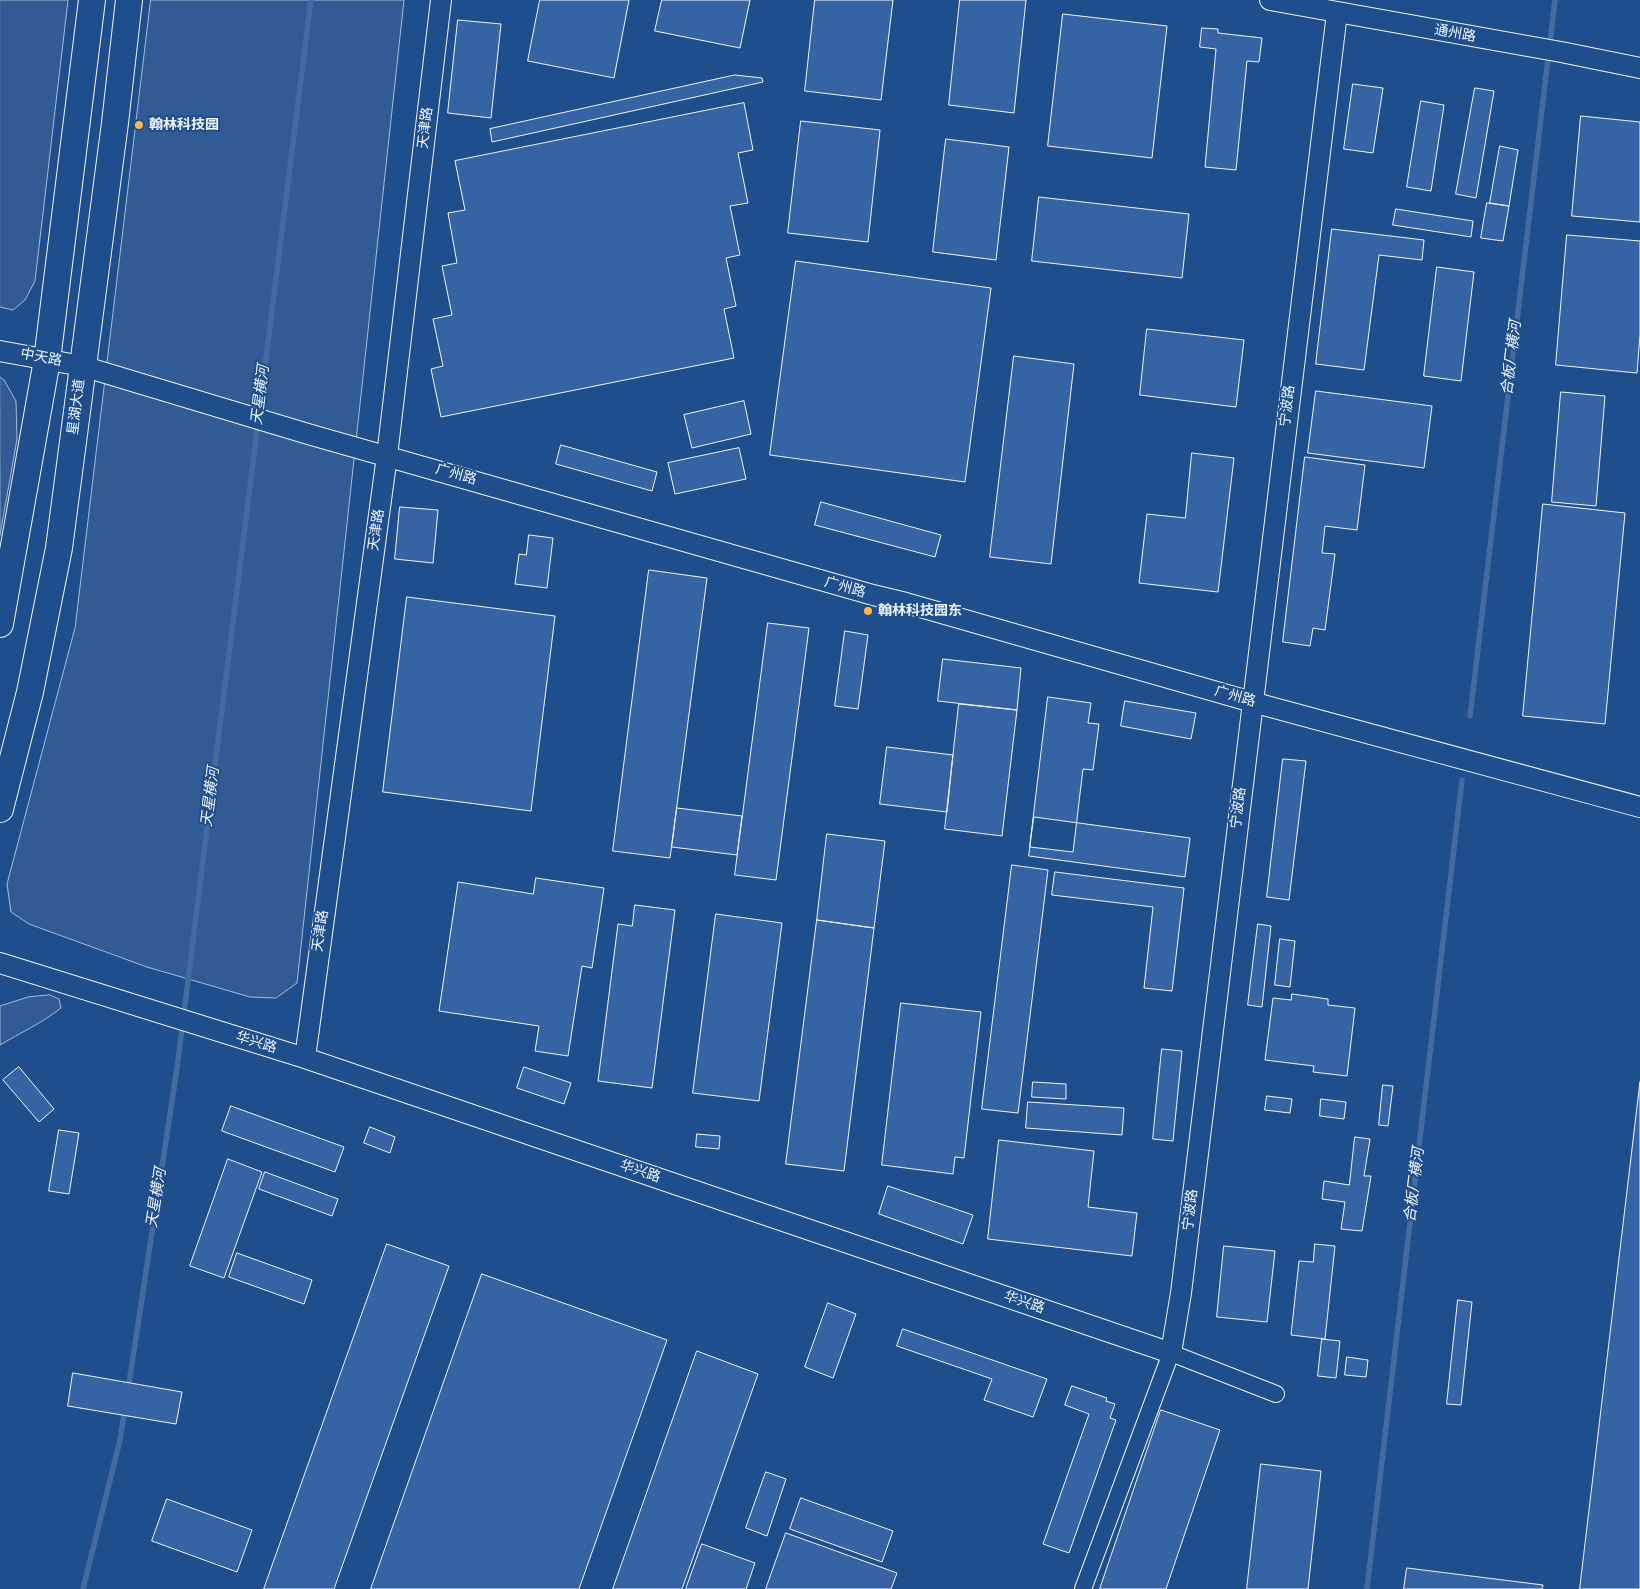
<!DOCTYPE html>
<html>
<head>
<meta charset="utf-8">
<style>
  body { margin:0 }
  canvas { display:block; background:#1f4e8c }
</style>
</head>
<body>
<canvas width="1640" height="1589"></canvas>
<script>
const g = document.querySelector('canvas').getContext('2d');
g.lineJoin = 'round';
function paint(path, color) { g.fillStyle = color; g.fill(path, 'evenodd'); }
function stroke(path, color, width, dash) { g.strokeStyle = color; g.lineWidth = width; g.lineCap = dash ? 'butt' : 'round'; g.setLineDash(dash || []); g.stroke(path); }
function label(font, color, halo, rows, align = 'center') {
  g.font = font + ' Roboto,"Noto Sans SC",sans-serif'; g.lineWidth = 4; g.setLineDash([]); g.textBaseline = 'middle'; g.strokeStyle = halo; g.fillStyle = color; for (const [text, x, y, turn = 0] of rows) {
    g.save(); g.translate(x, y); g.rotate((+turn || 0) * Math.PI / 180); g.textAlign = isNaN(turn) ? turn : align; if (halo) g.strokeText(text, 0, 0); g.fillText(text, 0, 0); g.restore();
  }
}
const green = new Path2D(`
  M 0,0 L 68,0 L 35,281 L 25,300 L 13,310 L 0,307 Z
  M 151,0 L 404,0 L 297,983 L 276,998 L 250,997 L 147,967 L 29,924 L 11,912 L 7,884 L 75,628 Z
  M 0,377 L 4,380 L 16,401 L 17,439 L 0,535 Z
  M 50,995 L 59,999 L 61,1008 C 42,1023 20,1033 0,1045 L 0,1006 L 28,997 Z`);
paint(green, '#305b95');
stroke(green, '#a8bbd7', 1);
stroke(new Path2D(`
  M 1470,716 L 1555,0
  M 128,1390 L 177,1068 L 311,0
  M 83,1589 L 120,1440 L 125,1409
  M 1367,1589 L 1462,780`), '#446ba0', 5.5);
const building = new Path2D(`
  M 540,0 L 629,0 L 614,78 L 528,61 Z
  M 662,0 L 750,0 L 740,48 L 655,31 Z
  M 815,0 L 893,0 L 881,100 L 805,91 Z
  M 960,0 L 1026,0 L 1014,113 L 949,105 Z
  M 1063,14 L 1167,26 L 1152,158 L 1048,146 Z
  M 458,20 L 501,24 L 491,118 L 448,113 Z
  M 1202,28 L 1218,29 L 1218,33 L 1262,38 L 1259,62 L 1247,61 L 1236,170 L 1205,167 L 1216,49 L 1200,47 Z
  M 735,75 L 762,78 L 763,82 L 492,142 L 490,129 Z
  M 1353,84 L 1383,88 L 1373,153 L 1344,149 Z
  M 1475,88 L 1494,91 L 1476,198 L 1456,194 Z
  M 1421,101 L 1444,105 L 1431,191 L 1407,187 Z
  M 744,103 L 753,150 L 738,153 L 748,203 L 730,206 L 740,255 L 726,258 L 736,306 L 724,309 L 734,358 L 441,417 L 431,369 L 443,366 L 433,319 L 452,315 L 442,266 L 457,263 L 448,213 L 465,210 L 455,161 Z
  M 1581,116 L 1640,122 L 1640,222 L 1572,216 Z
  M 801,121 L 880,130 L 868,242 L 788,233 Z
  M 946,139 L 1009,147 L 996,260 L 933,252 Z
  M 1500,146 L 1518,150 L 1509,206 L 1490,203 Z
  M 1039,197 L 1189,214 L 1182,278 L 1032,261 Z
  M 1487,203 L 1509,206 L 1503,241 L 1481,238 Z
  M 1396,209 L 1473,221 L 1471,237 L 1393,225 Z
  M 1332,229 L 1424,240 L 1422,260 L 1379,255 L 1364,370 L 1316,364 Z
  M 1567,235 L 1640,241 L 1640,335 L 1637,373 L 1556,365 Z
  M 796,261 L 991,288 L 965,482 L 770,455 Z
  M 1437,267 L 1474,272 L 1461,381 L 1424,376 Z
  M 1147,329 L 1244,340 L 1236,407 L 1140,395 Z
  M 1014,356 L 1074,364 L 1051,564 L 990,557 Z
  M 1316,391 L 1432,406 L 1424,468 L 1308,453 Z
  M 1561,392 L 1605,396 L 1596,506 L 1552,502 Z
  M 744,401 L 751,434 L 692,448 L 684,415 Z
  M 561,445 L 657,472 L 652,491 L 556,464 Z
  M 739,448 L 746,479 L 675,494 L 668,463 Z
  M 1192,453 L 1234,458 L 1218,592 L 1139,583 L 1147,514 L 1185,518 Z
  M 1305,457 L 1365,465 L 1357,530 L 1325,526 L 1322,553 L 1335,554 L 1325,630 L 1313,628 L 1310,646 L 1283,642 Z
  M 821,502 L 941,535 L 935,557 L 815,525 Z
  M 1543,504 L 1625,513 L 1605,724 L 1523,716 Z
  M 400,507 L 438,510 L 433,563 L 395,559 Z
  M 529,535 L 553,538 L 547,588 L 515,584 L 519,554 L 526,555 Z
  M 649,570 L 707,578 L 670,858 L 613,851 Z
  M 407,597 L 555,616 L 531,811 L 383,792 Z
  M 768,623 L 809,628 L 776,880 L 735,875 Z
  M 845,631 L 868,635 L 858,709 L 835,706 Z
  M 943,659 L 1021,668 L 1017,710 L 938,701 Z
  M 1048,697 L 1091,703 L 1088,723 L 1099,724 L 1093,770 L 1083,769 L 1073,852 L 1030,847 Z
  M 1125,701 L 1196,713 L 1191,739 L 1121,726 Z
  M 959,704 L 1017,710 L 1002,836 L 945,829 Z
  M 887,747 L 953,755 L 947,812 L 880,804 Z
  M 1283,759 L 1306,761 L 1289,900 L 1267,897 Z
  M 677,808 L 742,816 L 737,855 L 672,847 Z
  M 1034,817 L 1190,838 L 1185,877 L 1029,856 Z
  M 827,834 L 885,841 L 874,928 L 817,920 Z
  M 1012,865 L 1048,870 L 1018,1113 L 982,1109 Z
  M 1055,872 L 1184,888 L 1172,991 L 1144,988 L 1153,907 L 1052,895 Z
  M 536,878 L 604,888 L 592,968 L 582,966 L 568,1056 L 535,1051 L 539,1026 L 439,1011 L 458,882 L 533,894 Z
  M 635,905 L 675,910 L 652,1088 L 598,1081 L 618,924 L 632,926 Z
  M 716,914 L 782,923 L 759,1101 L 693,1093 Z
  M 817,920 L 874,928 L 844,1171 L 786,1164 Z
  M 1258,924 L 1271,926 L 1262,1007 L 1248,1005 Z
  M 1280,939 L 1295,941 L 1290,987 L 1275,985 Z
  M 1292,994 L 1328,999 L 1328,1005 L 1355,1008 L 1347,1076 L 1313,1072 L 1314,1066 L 1265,1060 L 1273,998 L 1291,1000 Z
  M 901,1003 L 981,1012 L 964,1158 L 955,1157 L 953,1174 L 882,1165 Z
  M 1162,1049 L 1182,1051 L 1173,1141 L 1153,1139 Z
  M 19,1067 L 54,1109 L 39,1122 L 3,1080 Z
  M 524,1067 L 571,1083 L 564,1104 L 517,1088 Z
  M 1033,1082 L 1066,1084 L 1066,1099 L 1032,1097 Z
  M 1640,1082 L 1640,1589 L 1580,1589 Z
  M 1383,1085 L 1393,1086 L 1388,1126 L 1379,1125 Z
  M 1267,1096 L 1292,1099 L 1290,1113 L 1265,1110 Z
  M 1321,1099 L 1346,1102 L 1344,1119 L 1320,1116 Z
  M 1028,1102 L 1124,1108 L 1122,1135 L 1026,1128 Z
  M 231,1106 L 344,1147 L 335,1172 L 222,1131 Z
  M 370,1127 L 395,1137 L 390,1153 L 364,1143 Z
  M 59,1130 L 79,1133 L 69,1194 L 49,1191 Z
  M 697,1134 L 720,1136 L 719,1149 L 696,1147 Z
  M 1355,1137 L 1370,1139 L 1364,1176 L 1371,1176 L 1362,1231 L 1341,1229 L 1345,1202 L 1322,1199 L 1324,1181 L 1349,1185 Z
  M 999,1140 L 1094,1151 L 1088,1207 L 1137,1213 L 1132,1256 L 988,1239 Z
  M 228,1159 L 262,1172 L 224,1278 L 190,1266 Z
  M 265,1172 L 338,1199 L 332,1216 L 259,1189 Z
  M 888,1186 L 973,1215 L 963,1244 L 879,1214 Z
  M 387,1244 L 449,1266 L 334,1589 L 264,1589 Z
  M 1315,1244 L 1335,1246 L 1325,1339 L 1291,1335 L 1299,1261 L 1313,1262 Z
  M 1224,1246 L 1275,1251 L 1267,1322 L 1217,1317 Z
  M 237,1253 L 312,1280 L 304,1304 L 229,1277 Z
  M 482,1274 L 667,1340 L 579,1589 L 371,1589 Z
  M 1458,1300 L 1472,1302 L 1461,1405 L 1447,1404 Z
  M 828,1303 L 856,1314 L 833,1378 L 805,1367 Z
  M 903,1329 L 1047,1379 L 1033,1417 L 984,1400 L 992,1379 L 897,1346 Z
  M 1322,1339 L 1340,1341 L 1336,1378 L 1318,1376 Z
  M 697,1351 L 758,1374 L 682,1589 L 613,1589 Z
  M 1347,1357 L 1368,1360 L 1366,1377 L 1345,1375 Z
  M 73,1373 L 182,1392 L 176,1424 L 68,1406 Z
  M 1072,1386 L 1107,1398 L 1106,1401 L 1115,1404 L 1110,1418 L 1116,1420 L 1069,1553 L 1043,1544 L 1089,1414 L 1065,1405 Z
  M 1161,1410 L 1220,1430 L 1166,1589 L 1100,1589 Z
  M 1261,1464 L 1321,1471 L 1308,1589 L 1247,1589 Z
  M 766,1472 L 786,1479 L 767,1536 L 746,1528 Z
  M 801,1498 L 893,1531 L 882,1562 L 790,1529 Z
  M 167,1499 L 252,1530 L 237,1572 L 152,1541 Z
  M 786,1533 L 897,1573 L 891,1589 L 766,1589 Z
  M 702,1544 L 755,1563 L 746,1589 L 686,1589 Z
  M 1407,1568 L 1543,1585 L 1542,1589 L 1404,1589 Z`);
paint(building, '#3563a3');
stroke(building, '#f2f6ff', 1);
const minor = new Path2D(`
  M 1083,1589 L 1171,1353 L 1276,1394`);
const tertiary = new Path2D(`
  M 1270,0 L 1561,52 L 1640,68
  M 0,351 L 82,366 L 308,434 L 873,595 L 906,603 L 1252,702 L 1640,807
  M 0,963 L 305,1058 L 1171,1353 L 1181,1293 L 1337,13
  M 305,1058 L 387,456 L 441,0`);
const primary = new Path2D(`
  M 0,624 L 47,360 L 92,0
  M 0,809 L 30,692 L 59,548 L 115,123 L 129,0`);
stroke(minor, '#f2f6ff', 18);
stroke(tertiary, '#f2f6ff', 22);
stroke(primary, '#f2f6ff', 28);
stroke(minor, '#1f4e8c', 16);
stroke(tertiary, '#1f4e8c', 20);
stroke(primary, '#1f4e8c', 26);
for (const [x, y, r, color] of [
  [139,125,5,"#ffb74d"],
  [868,611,5,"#ffb74d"]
]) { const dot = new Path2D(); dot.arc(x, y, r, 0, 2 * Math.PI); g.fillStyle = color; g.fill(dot); stroke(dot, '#1f4e8c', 2); }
label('14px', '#f2f6ff', '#1f4e8c', [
  ["通州路",1455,34,10],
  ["天津路",426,128,-83],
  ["中天路",41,358,11],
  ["宁波路",1288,406,-83],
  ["星湖大道",77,407,-83],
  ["广州路",456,475,16],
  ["天津路",377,530,-82],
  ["广州路",845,588,16],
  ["广州路",1235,697,16],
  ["宁波路",1239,808,-83],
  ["天津路",321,931,-82],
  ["华兴路",256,1043,17],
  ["华兴路",640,1172,19],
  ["宁波路",1191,1210,-83],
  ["华兴路",1024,1303,19]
]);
label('bold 14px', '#f2f6ff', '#1f4e8c', [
  ["翰林科技园",149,125],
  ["翰林科技园东",878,611]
], 'left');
label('italic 15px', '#f2f6ff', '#1f4e8c', [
  ["合板厂横河",1512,358,-83],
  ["天星横河",261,395,-83],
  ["天星横河",211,797,-83],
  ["合板厂横河",1415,1185,-83],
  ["天星横河",157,1198,-81]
]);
</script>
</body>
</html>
